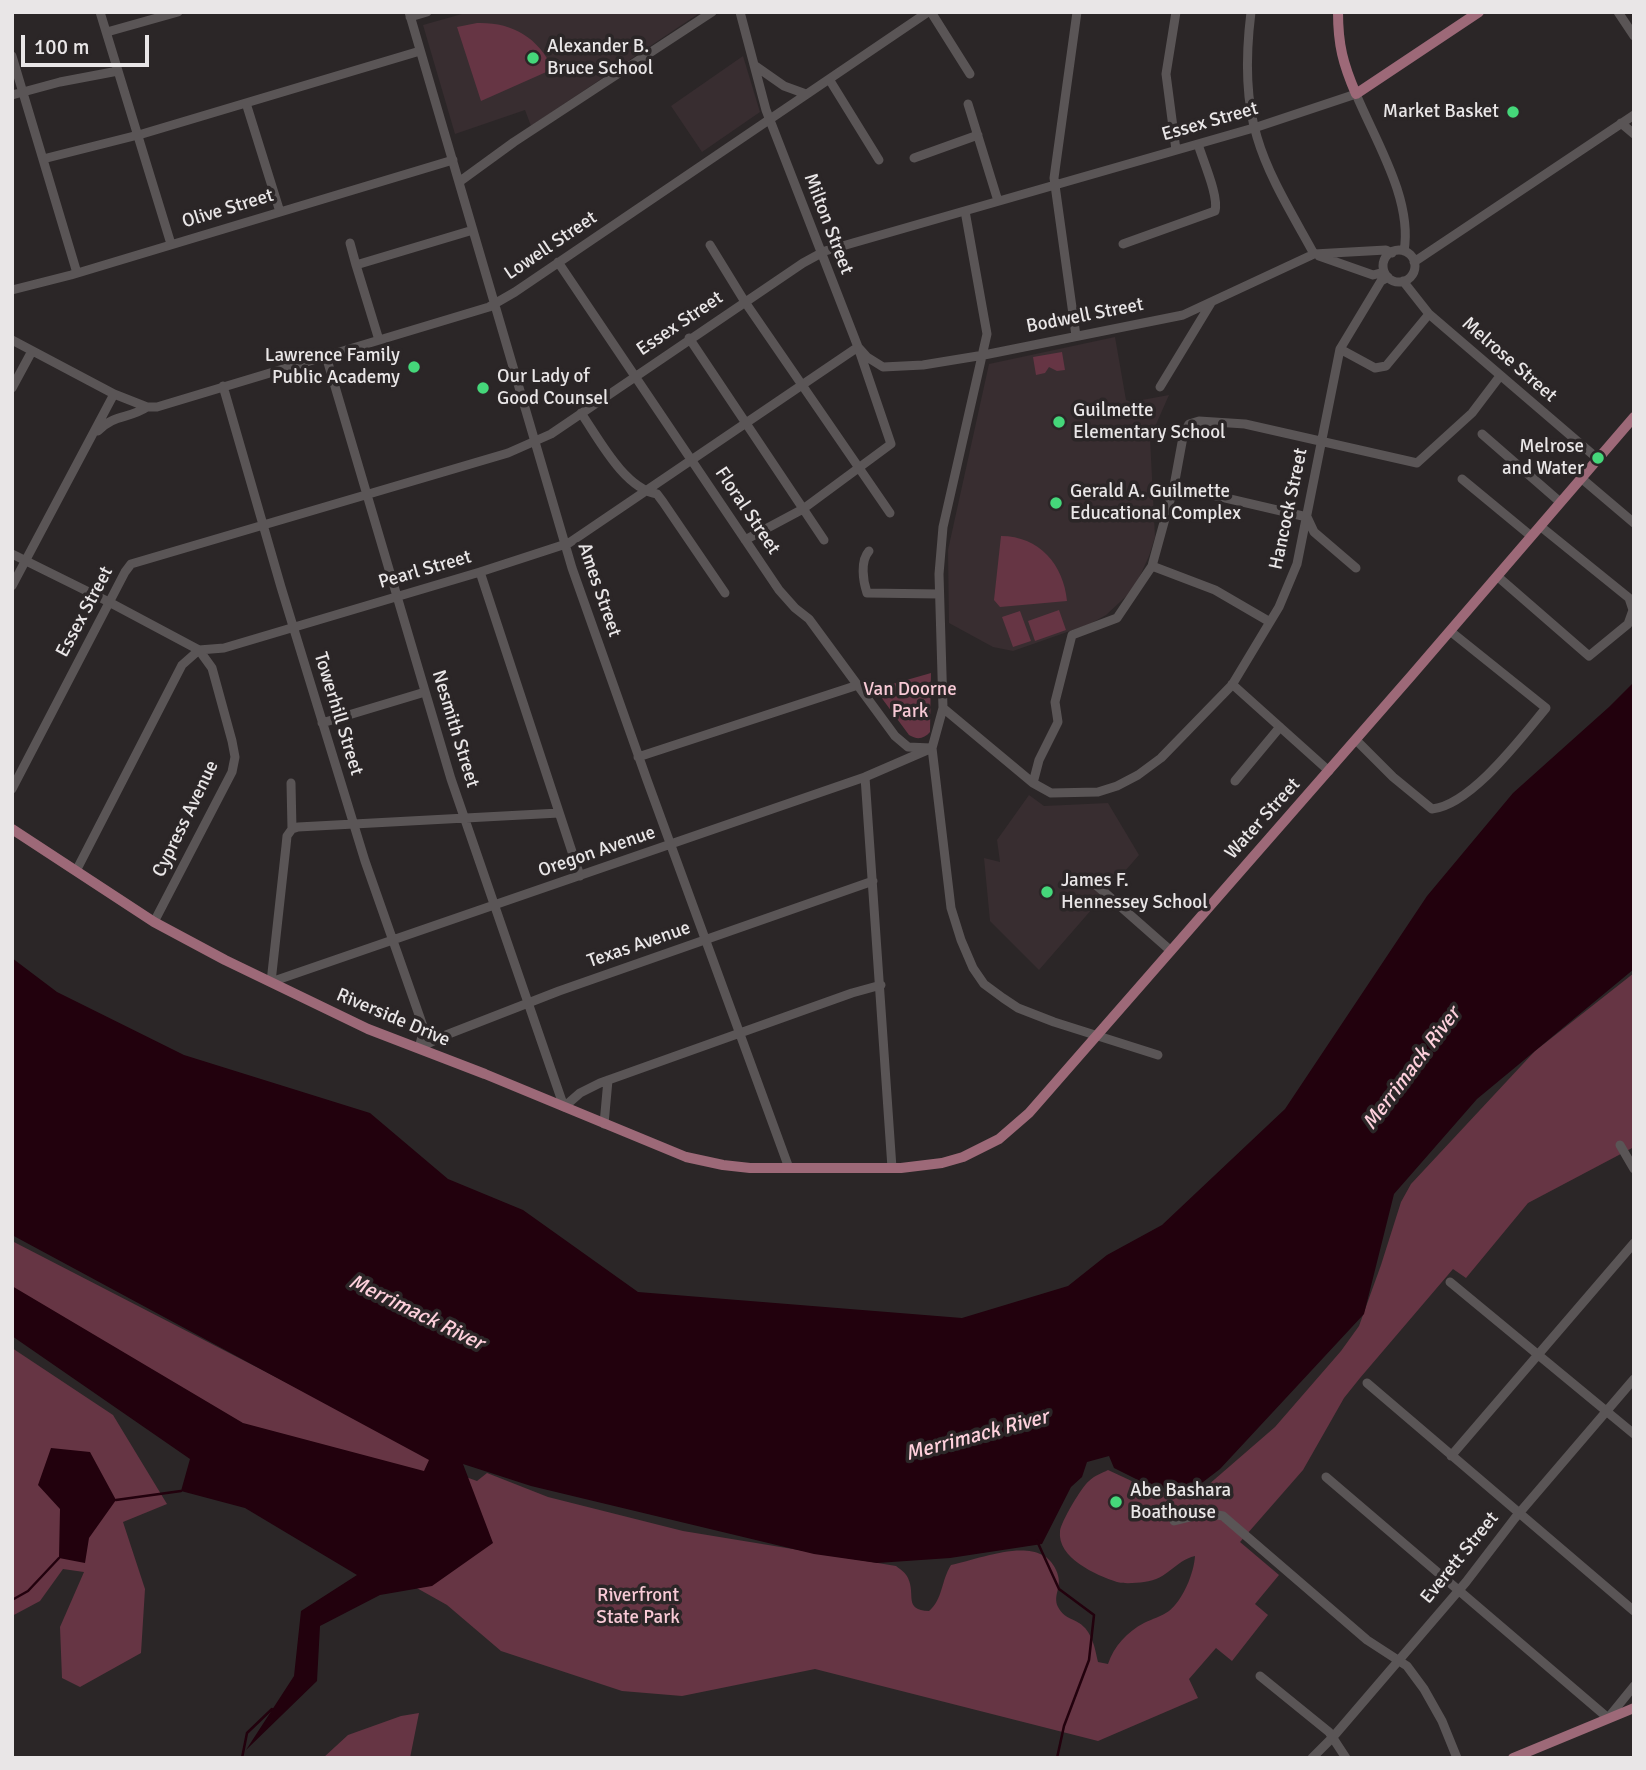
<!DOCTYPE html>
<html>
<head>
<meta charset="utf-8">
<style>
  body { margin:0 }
  #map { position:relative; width:1646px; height:1770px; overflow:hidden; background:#2b2627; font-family:Signika,sans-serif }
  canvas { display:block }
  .frame { position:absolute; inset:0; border:14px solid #e9e6e7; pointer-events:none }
  .scale { position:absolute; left:21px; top:35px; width:128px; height:32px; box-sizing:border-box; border:4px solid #e9e6e7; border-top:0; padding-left:9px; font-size:21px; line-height:24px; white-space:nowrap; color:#e9e6e7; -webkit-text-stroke:5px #2b2627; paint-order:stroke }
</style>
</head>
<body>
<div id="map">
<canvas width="1646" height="1770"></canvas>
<div class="frame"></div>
<div class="scale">100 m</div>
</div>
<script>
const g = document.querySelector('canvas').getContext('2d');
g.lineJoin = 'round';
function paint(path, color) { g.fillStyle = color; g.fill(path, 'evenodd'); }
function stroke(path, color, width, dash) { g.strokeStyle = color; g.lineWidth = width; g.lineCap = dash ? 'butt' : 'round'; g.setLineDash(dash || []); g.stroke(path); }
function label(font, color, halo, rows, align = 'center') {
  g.font = font + ' Signika,sans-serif'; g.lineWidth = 7; g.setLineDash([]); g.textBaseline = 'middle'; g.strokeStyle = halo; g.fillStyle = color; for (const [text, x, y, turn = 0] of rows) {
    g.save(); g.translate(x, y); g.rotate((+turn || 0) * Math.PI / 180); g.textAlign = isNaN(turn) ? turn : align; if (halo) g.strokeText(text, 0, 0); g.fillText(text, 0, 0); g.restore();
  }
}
paint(new Path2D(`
  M 469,12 L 701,12 L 531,126 L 525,110 L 455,134 L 423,25 Z
  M 743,56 L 760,112 L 702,152 L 671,106 Z
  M 1115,337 L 1126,400 L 1131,402 L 1169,395 L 1150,438 L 1155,537 L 1149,556 L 1134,589 L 1106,615 L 1090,624 L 1013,651 L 993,647 L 949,623 L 948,550 L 989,364 Z
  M 1029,795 L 1044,806 L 1108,803 L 1139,855 L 1039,970 L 990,921 L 984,858 L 1000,862 L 997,840 Z`), '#382d30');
paint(new Path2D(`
  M 477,23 C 512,22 538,37 553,69 L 481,101 L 457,27 Z
  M 1062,352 L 1065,370 L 1057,371 L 1049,367 L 1045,373 L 1036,375 L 1033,357 Z
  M 1001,536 C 1039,536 1064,565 1067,601 L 1000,607 L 994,600 Z
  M 1059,610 L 1066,630 L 1035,641 L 1028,621 Z
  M 1020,611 L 1031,641 L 1013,647 L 1002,617 Z
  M 931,673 L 930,732 C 924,739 917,740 909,735 L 875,689 Z
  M 1634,973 L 1634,1147 L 1528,1203 L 1466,1278 L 1453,1269 L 1360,1378 L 1344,1398 L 1303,1470 L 1240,1542 L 1279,1575 L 1255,1604 L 1268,1615 L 1232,1661 L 1216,1648 L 1189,1679 L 1198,1698 L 1098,1741 L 815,1669 L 682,1696 L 622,1691 L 501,1651 L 447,1605 L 399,1578 L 12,1330 L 12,1241 L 396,1439 L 452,1472 L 477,1481 L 487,1473 L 548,1497 L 683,1531 L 896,1566 C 900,1569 906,1573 908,1578 C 916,1595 903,1610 929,1611 C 943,1599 941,1581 951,1565 C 981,1559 1040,1533 1056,1570 C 1064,1587 1052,1594 1058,1607 C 1063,1617 1071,1618 1079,1623 C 1092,1631 1095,1648 1098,1662 L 1108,1664 C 1114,1646 1127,1632 1144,1623 C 1152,1619 1162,1616 1169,1611 C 1183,1600 1194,1573 1195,1556 C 1174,1561 1169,1579 1144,1582 C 1136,1583 1124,1584 1117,1582 C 1096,1575 1057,1558 1060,1531 C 1061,1522 1082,1486 1089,1481 C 1094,1476 1102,1473 1108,1470 L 1151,1490 L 1182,1495 L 1200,1492 L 1275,1427 L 1341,1351 L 1359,1326 L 1381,1265 L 1401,1202 L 1411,1184 L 1535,1051 Z
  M 12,1348 L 113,1415 L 167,1504 L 123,1522 L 145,1589 L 141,1653 L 80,1687 L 62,1678 L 60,1627 L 84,1572 L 63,1569 L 40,1601 L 12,1616 Z
  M 419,1713 L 410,1758 L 323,1758 L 348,1735 L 401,1716 Z`), '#663544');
paint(new Path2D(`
  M 1634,682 L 1634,969 L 1477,1099 L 1394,1194 L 1364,1314 L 1220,1469 L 1190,1492 L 1150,1486 L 1114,1468 L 1109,1456 L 1087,1462 L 1082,1477 L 1071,1487 L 1042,1544 L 950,1558 L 877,1563 L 814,1554 L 531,1486 L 463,1464 L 493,1543 L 432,1586 L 380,1595 L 320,1626 L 317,1681 L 246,1750 L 294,1676 L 301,1611 L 357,1575 L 245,1508 L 181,1491 L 190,1459 L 12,1336 L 12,1286 L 243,1423 L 424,1471 L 429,1460 L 12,1235 L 12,958 L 57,992 L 184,1055 L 370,1113 L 448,1179 L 523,1210 L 638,1292 L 962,1318 L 1068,1286 L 1107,1255 L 1162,1225 L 1285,1109 L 1427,896 L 1513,793 L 1609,707 Z
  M 51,1448 L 90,1452 L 116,1500 L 89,1538 L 85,1563 L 59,1558 L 60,1509 L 38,1485 Z`), '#22010d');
stroke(new Path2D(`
  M 116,1500 L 181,1491
  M 1037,1541 L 1059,1589 L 1094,1615 L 1089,1660 L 1064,1726 L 1057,1758
  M 12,1600 L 28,1591 L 59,1558
  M 242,1758 L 247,1733 L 272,1709`), '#22010d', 2.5);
stroke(new Path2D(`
  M 100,12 L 171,244
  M 409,12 L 572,568 L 647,780 L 789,1168
  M 740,12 L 766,110 L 858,347 L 891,444 L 803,509 L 745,540
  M 931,12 L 970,74
  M 1251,12 C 1246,52 1245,98 1257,137 C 1269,178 1294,217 1314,254
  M 1618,12 L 1634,36
  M 410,17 L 427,12
  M 107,32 L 178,12
  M 12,56 L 77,273
  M 754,65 L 784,86 L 806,94
  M 829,79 L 879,160
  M 12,95 L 60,82 L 118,71
  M 246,103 L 280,212
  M 968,104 L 998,201
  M 1621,123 L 1634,134
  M 1176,150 L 1166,74 L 1176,12
  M 914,158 L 978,135
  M 43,159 L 142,134 L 420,51
  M 459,182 L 514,142 L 712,12
  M 965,211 L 987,334 L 943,527 L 939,574 L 943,708 L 932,748 L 951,908 L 961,940 L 973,968 L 984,984 L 1003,998 L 1018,1008 L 1054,1022 L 1158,1055
  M 350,243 L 356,265
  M 1123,244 L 1215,211 C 1219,196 1203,161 1198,144
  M 710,245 L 745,302 L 890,513
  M1383 266a16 16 0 1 1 32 0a16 16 0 1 1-32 0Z
  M 1319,256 L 1373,275 L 1384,272
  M 558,262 L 779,590 L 795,608 L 809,619 L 895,736 L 908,747 L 931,748
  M 1414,262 L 1634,115
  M 1403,281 L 1429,314 L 1598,459
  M 12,290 L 71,275 L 453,160
  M 1076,336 L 1054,178 L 1077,12
  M 689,338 L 824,540
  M 12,340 L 114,394
  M 379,340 L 356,265 L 473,230
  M 1340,349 L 1375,368 L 1386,366 L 1429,314
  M 326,356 L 451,779 L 564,1107 L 580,1093 L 600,1083 L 852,993 L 881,985
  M 223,386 L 281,587 L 365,861 L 424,1029 L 419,1048
  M 1160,387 L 1211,303
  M 12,388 L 32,351
  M 581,413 C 599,439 624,488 657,494 L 663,502 L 725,593
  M 98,431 C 114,414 129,419 147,407
  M 1482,434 L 1560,502
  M 1581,478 L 1634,523
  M 1462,479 L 1531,536
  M 1174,486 L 1307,517 L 1314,532 L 1356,568
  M 869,551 C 860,561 863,581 867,593 L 939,594
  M 12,554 L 109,602 L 199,650 L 212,668 L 232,741 L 235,757 L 232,772 L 154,922
  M 1152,566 L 1215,590 L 1270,622
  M 480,572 L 580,876
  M 1497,576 L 1589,656 L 1628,624 L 1633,610 L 1629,598 L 1540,526
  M 12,586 L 114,394 L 147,407 L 157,407 L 489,307 L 515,292 L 928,12
  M 1232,684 L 1329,771
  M 943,708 L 1033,783 L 1051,793 L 1098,792 L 1117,786 L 1138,775 L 1161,758 L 1232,685 L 1279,607 L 1297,564 L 1340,349 L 1381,281 L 1388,277
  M 322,723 L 425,692
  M 1356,740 L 1393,777 L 1432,809 C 1471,805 1521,738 1546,708 L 1450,631
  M 638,757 L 858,685
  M 865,777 L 892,1168
  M 1235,781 L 1280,727
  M 291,783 L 292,829 L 287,836 L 286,846 L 271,982 L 865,777 L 932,748
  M 1033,783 L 1039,760 L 1058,722 L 1055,702 L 1072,635 L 1117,618 L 1152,566 L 1174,486 L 1183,437 L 1189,424 L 1199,421 L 1245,424 L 1417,463 L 1472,413 L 1500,376
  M 12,789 L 125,572 L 131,564 L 508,453 L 551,434 L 803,263 L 825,251 L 1257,127 L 1356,94 C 1375,140 1413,200 1404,251
  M 292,829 L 298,827 L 559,813
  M 76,871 L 182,665 L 199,650 L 224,648 L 480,572 L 569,543 L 858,347 L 867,357 L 883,367 L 923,365 L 984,355 L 1183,315 L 1314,254 L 1386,250 L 1392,253
  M 1095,884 L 1171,951
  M 419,1048 L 446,1035 L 559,991 L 873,881
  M 604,1124 L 608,1080
  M 1620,1145 L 1634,1169
  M 1450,1282 L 1634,1434
  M 1367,1383 L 1634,1611
  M 1451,1456 L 1634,1243
  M 1326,1477 L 1608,1718 L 1634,1686
  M 1174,1521 L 1207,1513 L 1223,1516 L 1367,1640 L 1407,1666 L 1424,1689 L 1442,1721 L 1457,1758
  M 1260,1676 L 1329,1732 L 1346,1758
  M 1312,1758 L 1333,1737 L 1466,1582 L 1515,1518 L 1634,1379`), '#5a5556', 9);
stroke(new Path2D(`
  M 1338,12 C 1338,45 1343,64 1356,94 L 1479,12
  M 12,829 L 154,922 L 225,960 L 368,1029 L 485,1074 L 686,1157 L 723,1165 L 750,1168 L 901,1168 L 942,1163 L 963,1157 L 999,1139 L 1029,1113 L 1412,675 L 1634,417
  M 1513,1758 L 1634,1708`), '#9d6978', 10);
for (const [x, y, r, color] of [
  [533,58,7,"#45d77a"],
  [1513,112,7,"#45d77a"],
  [414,367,7,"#45d77a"],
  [483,388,7,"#45d77a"],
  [1059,422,7,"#45d77a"],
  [1598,458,7,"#45d77a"],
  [1056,503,7,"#45d77a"],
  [1047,892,7,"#45d77a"],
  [1116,1502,7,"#45d77a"]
]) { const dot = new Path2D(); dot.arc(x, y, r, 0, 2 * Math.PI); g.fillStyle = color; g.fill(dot); stroke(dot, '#2b2627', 2.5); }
label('19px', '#e9e6e7', '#2b2627', [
  ["Alexander B.",547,47],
  ["Bruce School",547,69],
  ["Market Basket",1499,112,"right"],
  ["Lawrence Family",400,356,"right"],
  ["Public Academy",400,378,"right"],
  ["Our Lady of",497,377],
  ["Good Counsel",497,399],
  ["Guilmette",1073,411],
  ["Elementary School",1073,433],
  ["Melrose",1584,447,"right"],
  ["and Water",1584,469,"right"],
  ["Gerald A. Guilmette",1070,492],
  ["Educational Complex",1070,514],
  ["James F.",1061,881],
  ["Hennessey School",1061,903],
  ["Abe Bashara",1130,1491],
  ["Boathouse",1130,1513]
], 'left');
label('19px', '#e9e6e7', '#2b2627', [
  ["Essex Street",1210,122,-16],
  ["Olive Street",228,209,-17],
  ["Milton Street",828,224,69],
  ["Lowell Street",551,246,-34],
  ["Bodwell Street",1085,316,-11],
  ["Essex Street",680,324,-34],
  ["Melrose Street",1509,360,41],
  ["Hancock Street",1289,509,-78],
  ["Floral Street",747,511,56],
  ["Pearl Street",425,570,-16],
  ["Ames Street",599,590,71],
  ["Essex Street",85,612,-62],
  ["Towerhill Street",338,714,73],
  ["Nesmith Street",455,729,73],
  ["Cypress Avenue",186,819,-64],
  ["Water Street",1263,819,-48],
  ["Oregon Avenue",597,852,-19],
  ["Texas Avenue",639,945,-19],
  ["Riverside Drive",393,1018,23],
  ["Everett Street",1460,1558,-51]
]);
label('19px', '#f8cad6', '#2b2627', [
  ["Van Doorne",910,690],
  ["Park",910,712],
  ["Riverfront",638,1596],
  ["State Park",638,1618]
]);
label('italic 21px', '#fed0dc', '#2b2627', [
  ["Merrimack River",1412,1069,-53],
  ["Merrimack River",416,1313,26],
  ["Merrimack River",977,1436,-15]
]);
</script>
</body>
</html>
